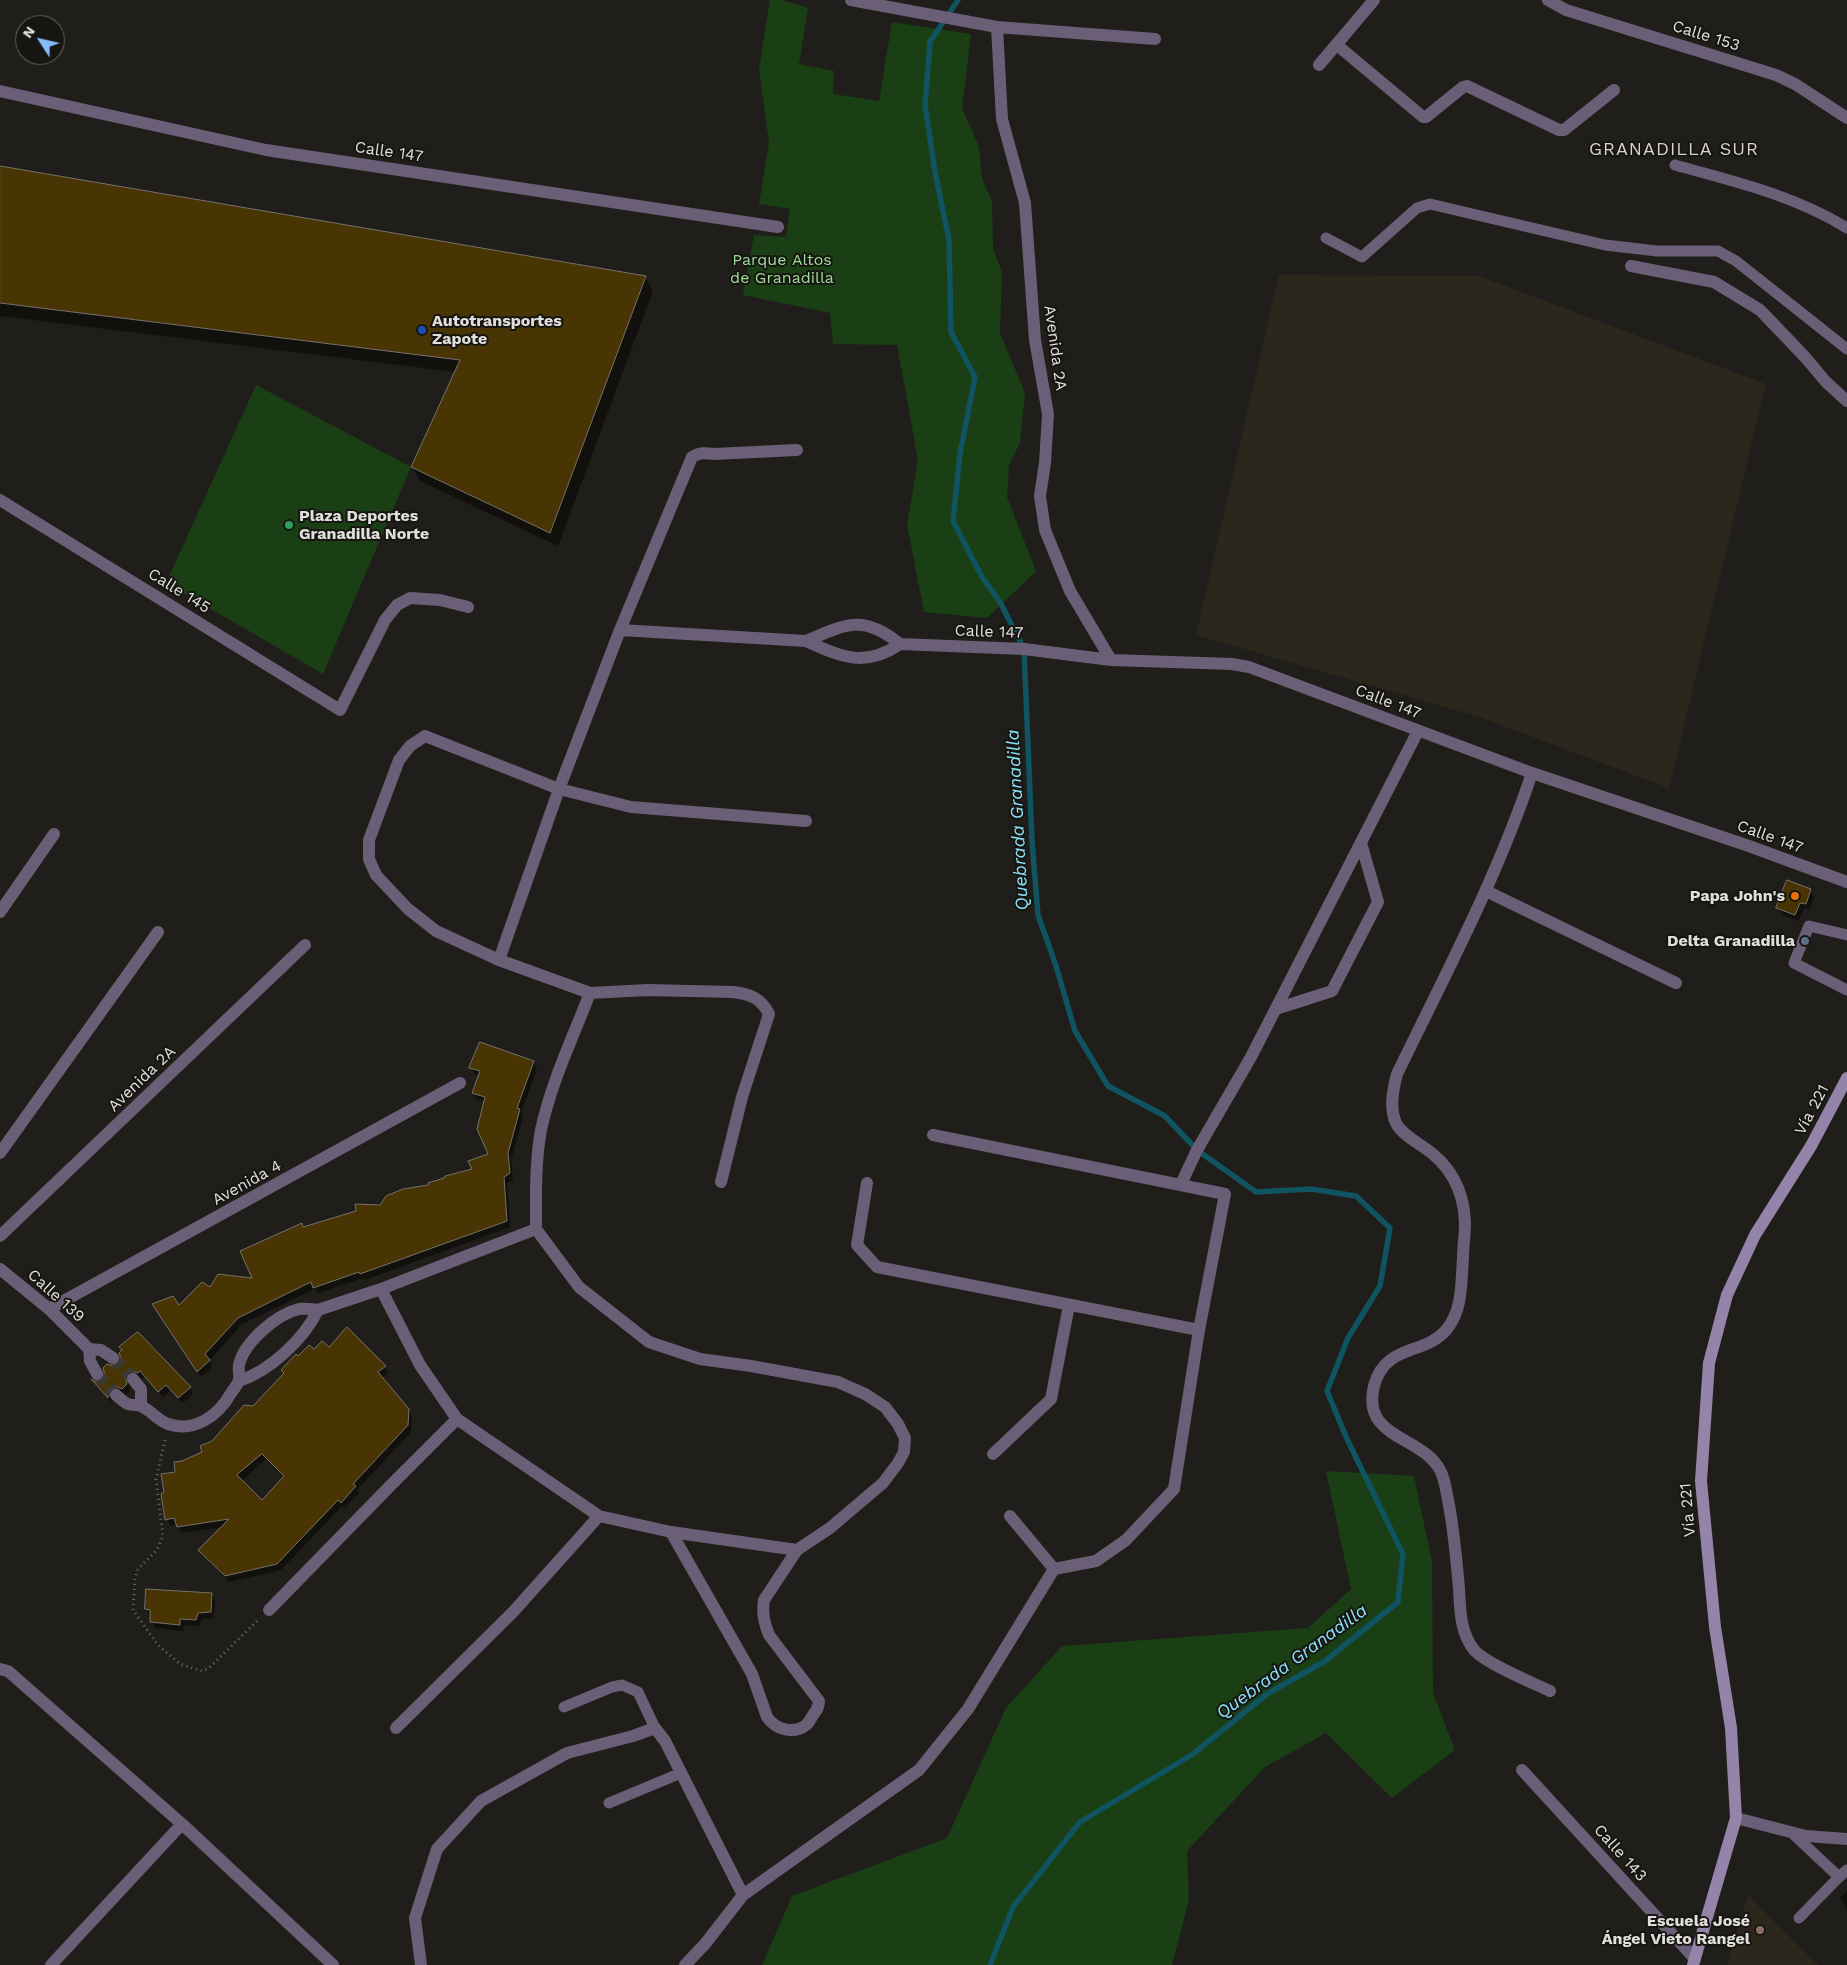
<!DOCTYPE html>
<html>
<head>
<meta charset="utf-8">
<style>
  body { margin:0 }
  #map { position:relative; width:1847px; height:1965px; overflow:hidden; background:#201e1a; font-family:"Work Sans",sans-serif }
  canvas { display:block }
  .north { position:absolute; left:15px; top:15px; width:50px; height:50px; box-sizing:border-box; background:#171511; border:1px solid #676662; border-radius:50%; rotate:305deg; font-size:14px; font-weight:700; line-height:20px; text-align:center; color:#e0dfdc }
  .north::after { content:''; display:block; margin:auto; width:18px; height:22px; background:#87bbfc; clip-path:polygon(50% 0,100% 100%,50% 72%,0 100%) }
</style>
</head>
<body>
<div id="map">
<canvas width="1847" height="1965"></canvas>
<div class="north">N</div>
</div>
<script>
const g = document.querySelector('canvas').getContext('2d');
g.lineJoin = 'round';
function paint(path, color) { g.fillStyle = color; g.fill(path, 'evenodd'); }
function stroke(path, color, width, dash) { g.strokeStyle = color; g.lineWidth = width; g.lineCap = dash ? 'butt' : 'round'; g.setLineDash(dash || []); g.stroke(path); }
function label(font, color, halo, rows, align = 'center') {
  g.font = font + ' "Work Sans",sans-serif'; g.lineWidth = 4; g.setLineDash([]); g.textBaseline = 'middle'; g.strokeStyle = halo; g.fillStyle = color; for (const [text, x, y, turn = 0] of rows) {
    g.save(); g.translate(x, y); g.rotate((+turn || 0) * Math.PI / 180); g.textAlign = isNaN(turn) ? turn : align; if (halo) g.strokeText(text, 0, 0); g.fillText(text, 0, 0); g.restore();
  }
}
paint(new Path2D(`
  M 1279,275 L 1479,276 L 1766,384 L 1669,788 L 1479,717 L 1196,635 Z
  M 1748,1895 L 1818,1965 L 1727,1965 Z`), '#2c271d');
paint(new Path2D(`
  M 770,0 L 782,0 L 808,8 L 799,64 L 834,71 L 833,94 L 879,101 L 892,22 L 971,34 L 962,108 L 979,147 L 982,179 L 992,201 L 993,249 L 1002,272 L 1000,333 L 1025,393 L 1020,443 L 1009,465 L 1007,497 L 1036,571 L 987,618 L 924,612 L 907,525 L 918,460 L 897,345 L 833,344 L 830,313 L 743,295 L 754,235 L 786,237 L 790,209 L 759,204 L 769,143 L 759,69 Z
  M 256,385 L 411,467 L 323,674 L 166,583 Z
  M 1326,1471 L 1414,1476 L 1432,1562 L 1433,1693 L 1455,1750 L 1392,1798 L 1326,1733 L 1265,1767 L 1187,1851 L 1189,1899 L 1172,1965 L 762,1965 L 792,1896 L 947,1838 L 1006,1708 L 1062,1646 L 1308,1628 L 1351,1589 Z`), '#1a3f14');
paint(new Path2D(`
  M 0,168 L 645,277 L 653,291 L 558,546 L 420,481 L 412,467 L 456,372 L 0,316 Z
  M 1810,890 L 1814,897 L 1810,910 L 1804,908 L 1799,921 L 1782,915 L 1778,908 Z
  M 533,1062 L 537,1069 L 521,1113 L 523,1117 L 511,1160 L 513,1180 L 507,1183 L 510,1227 L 365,1280 L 363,1278 L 318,1293 L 315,1289 L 242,1324 L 209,1361 L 212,1367 L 201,1377 L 157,1310 L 179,1307 L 211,1289 L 254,1280 L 303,1228 L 381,1206 L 474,1170 L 490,1155 L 485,1102 L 477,1099 L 473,1093 L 479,1076 L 475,1074 L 471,1068 Z
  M 329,1349 L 385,1366 L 388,1373 L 382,1378 L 412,1416 L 411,1432 L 357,1490 L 359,1493 L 345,1508 L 342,1506 L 281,1570 L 229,1582 L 204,1556 L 200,1550 L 223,1527 L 182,1533 L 177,1524 L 170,1526 L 167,1519 L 177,1473 L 183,1462 L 203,1453 L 212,1442 L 253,1407 L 298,1358 L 314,1350 ZM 266,1459 L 284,1478 L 262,1501 L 242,1481 Z
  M 120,1364 L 190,1387 L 193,1394 L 183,1403 L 170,1391 L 163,1397 L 145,1377 L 142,1379 L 136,1377 L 129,1382 L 130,1391 L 126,1395 L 122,1393 L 116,1394 L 111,1402 L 94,1382 L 102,1382 L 113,1367 Z
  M 211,1594 L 215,1601 L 214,1618 L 202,1619 L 199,1626 L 184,1625 L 183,1631 L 155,1628 L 146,1609 Z
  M 1847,1891 L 1847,1910 L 1840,1898 Z`), '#0007');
stroke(new Path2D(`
  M 958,0 L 930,42 L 925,105 L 935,172 L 949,240 L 951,332 L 975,377 L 960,454 L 953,521 L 982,577 L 1000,602 L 1024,649 L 1032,841 L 1038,915 L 1056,966 L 1075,1031 L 1108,1086 L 1165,1116 L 1197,1150 L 1256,1192 L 1311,1189 L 1356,1196 L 1390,1228 L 1380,1286 L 1348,1338 L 1327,1391 L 1347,1439 L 1403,1554 L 1398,1602 L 1325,1661 L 1267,1694 L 1193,1754 L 1080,1822 L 1013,1907 L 990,1965`), '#105361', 5.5);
const building = new Path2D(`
  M 0,166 L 646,276 L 550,533 L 411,467 L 460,360 L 0,303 Z
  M 1787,880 L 1811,889 L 1806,904 L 1800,903 L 1795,915 L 1776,908 Z
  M 480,1042 L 534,1061 L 517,1108 L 520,1109 L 508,1153 L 510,1173 L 504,1177 L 507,1221 L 360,1274 L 359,1272 L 313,1288 L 311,1282 L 282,1296 L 238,1318 L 205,1354 L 210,1360 L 197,1372 L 152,1304 L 173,1296 L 179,1305 L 202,1282 L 210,1287 L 218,1274 L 252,1278 L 240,1251 L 302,1223 L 303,1227 L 356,1211 L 355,1204 L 380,1205 L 386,1196 L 403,1189 L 428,1185 L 428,1183 L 444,1178 L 445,1176 L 472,1169 L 468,1161 L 488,1154 L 477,1129 L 485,1097 L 472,1093 L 480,1071 L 469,1068 Z
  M 347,1327 L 386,1366 L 378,1372 L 409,1409 L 408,1425 L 353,1484 L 356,1486 L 341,1503 L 338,1500 L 277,1564 L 225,1576 L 198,1550 L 229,1519 L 177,1527 L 174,1518 L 165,1520 L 161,1494 L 164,1492 L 161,1474 L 175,1472 L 174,1462 L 182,1461 L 202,1452 L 200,1446 L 212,1441 L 244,1405 L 253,1406 L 284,1373 L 281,1370 L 296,1354 L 298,1356 L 309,1345 L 314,1349 L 322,1341 L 329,1347 ZM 262,1454 L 284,1476 L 262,1500 L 237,1475 Z
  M 138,1332 L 191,1387 L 178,1398 L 166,1385 L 158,1392 L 140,1371 L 138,1373 L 132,1371 L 128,1372 L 125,1377 L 127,1384 L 122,1389 L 118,1387 L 113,1388 L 108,1393 L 108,1398 L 91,1379 L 96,1382 L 101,1381 L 105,1375 L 103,1368 L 107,1364 L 113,1366 L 119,1363 L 121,1358 L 119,1353 L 122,1350 L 119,1347 Z
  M 146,1589 L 212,1593 L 211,1612 L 198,1613 L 196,1620 L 180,1619 L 180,1625 L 150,1622 L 150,1610 L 145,1609 Z`);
paint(building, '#493404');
stroke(building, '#75726c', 1);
stroke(new Path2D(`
  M 113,1358 L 133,1379
  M 97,1374 L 116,1395`), '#3d3b37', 12, [12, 6]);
stroke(new Path2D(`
  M 165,1440 L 156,1479 L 163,1536 L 157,1550 L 138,1569 L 135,1578 L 133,1610 L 158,1645 L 180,1664 L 202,1671 L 209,1668 L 258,1620`), '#6d6b68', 3, [1, 4]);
stroke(new Path2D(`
  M 1675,165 C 1735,182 1794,195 1847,228
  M 1326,238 L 1362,257 L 1417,208 L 1430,204 L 1605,245 L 1657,251 L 1718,251 L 1736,261 L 1847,349
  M 1847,935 L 1809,926 L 1794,963 L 1847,990
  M 564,1707 L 612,1687 L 622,1685 L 638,1692 L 655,1728
  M 609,1803 L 681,1773
  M 1791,1832 L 1839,1877 L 1847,1870
  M 1799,1918 L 1839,1877`), '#6a5f76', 11);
stroke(new Path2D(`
  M 851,0 L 997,27 L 1155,39
  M 1548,0 L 1566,10 L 1776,75 L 1795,84 L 1847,118
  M 997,27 L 1002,119 L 1025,203 L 1035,340 L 1048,414 L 1045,463 L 1040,496 L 1045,530 L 1070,591 L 1111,660
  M 1337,45 L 1423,117 L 1426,117 L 1463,87 L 1467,86 L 1559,130 L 1564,130 L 1614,90
  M 1319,65 L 1374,0
  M 0,91 L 266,150 L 778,227
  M 1631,266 L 1714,282 L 1760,310 L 1805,357 L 1826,382 L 1847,401
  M 0,500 L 340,710 L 385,620 L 397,605 L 410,598 L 440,600 L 468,607
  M 620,630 L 806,641 C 842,657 865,668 900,644
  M 806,641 C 846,624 863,614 900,644
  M 900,644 L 1024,649 L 1111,660 L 1232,664 L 1249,667 L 1532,773 L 1746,845 L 1847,882
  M 1532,773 C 1497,878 1445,975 1397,1074 C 1393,1089 1389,1108 1396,1123 C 1401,1133 1413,1140 1422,1146 C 1450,1164 1464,1190 1465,1223 C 1465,1235 1463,1247 1463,1258 C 1461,1282 1463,1309 1447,1329 C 1425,1356 1385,1343 1374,1386 C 1361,1439 1421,1435 1440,1470 C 1445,1479 1446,1490 1448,1500 C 1454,1529 1456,1558 1459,1588 C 1460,1609 1460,1634 1475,1651 C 1487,1664 1531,1682 1550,1691
  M 1486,891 L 1676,983
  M 0,912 L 54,834
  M 499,960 L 559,789 L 620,630 L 692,457 C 700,452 705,453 714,454 L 797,450
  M 1276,1009 L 1332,991 L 1378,902 L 1361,843
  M 933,1135 L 1225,1194 L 1199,1330 L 1174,1489 L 1126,1540 L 1096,1561 L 1054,1569
  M 0,1153 L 158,932
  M 721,1182 L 742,1097 L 769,1014 C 761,998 750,994 733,992 L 648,990 L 590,993 L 499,960 L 436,931 L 408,909 L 376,875 L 369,859 L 369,840 L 399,760 L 410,746 L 425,736 L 559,789 L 631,807 L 806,821
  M 867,1183 L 857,1245 L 877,1267 L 1199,1330
  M 1181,1184 L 1197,1150 L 1251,1057 L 1418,731
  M 536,1229 L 579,1287 L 649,1342 L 700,1359 L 751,1366 L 838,1382 L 865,1394 L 885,1407 L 898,1424 L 905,1438 L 904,1452 L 898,1463 L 883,1483 L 830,1528 L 797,1550 L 764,1600 C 762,1613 764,1622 769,1635 L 819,1701 C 819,1707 817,1710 813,1715 C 811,1718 809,1723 806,1725 C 793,1735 775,1729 767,1717 L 752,1674 L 671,1532
  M 0,1236 L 305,945
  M 0,1269 L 49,1309 L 89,1349
  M 381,1289 L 420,1365 L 457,1419 L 599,1516 L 671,1532 L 797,1550
  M 49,1309 L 460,1083
  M 89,1349 L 101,1350 L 113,1358
  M 89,1349 L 90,1361 L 97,1374
  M 133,1379 L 141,1389 L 141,1406
  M 239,1381 C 270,1371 304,1339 318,1310
  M 116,1395 C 120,1398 124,1403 128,1404 C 133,1406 138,1404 143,1407 C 152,1412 158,1420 168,1424 C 195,1433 219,1415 231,1393 C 234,1389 238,1384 239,1380 C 240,1375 238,1369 239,1365 C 244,1342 277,1314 299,1309 C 305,1308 311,1309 318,1310 L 381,1289 L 536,1229 C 536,1196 535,1163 541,1130 C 551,1083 573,1037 590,993
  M 993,1454 L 1051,1399 L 1069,1305
  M 269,1610 L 391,1485 L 457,1419
  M 0,1669 L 8,1671 L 182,1824 L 333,1965
  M 396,1728 L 513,1612 L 599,1516
  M 1522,1770 L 1695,1959
  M 1736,1818 L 1806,1836 L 1847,1839
  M 51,1965 L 182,1824
  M 421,1965 L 415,1918 L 437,1849 L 481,1801 L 567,1753 L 633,1736 L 655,1728 L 665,1741 L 743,1895
  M 685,1965 L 705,1944 L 743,1895 L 919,1770 L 968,1709 L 1054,1569 L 1010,1516`), '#6a5f76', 12);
stroke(new Path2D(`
  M 1693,1965 L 1736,1818 L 1731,1728 L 1715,1627 L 1701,1481 L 1709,1363 L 1727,1295 L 1755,1235 L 1811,1146 L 1847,1078`), '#9584a9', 12);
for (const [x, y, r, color] of [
  [422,330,5,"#1a4fb4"],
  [289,525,5,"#2e9e5b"],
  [1795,896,5,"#e8710a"],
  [1805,941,5,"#5c6f8a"],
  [1760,1930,5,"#8d6e63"]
]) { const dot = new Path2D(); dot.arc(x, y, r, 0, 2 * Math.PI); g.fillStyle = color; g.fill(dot); stroke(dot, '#171511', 2); }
label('16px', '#e0dfdc', '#171511', [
  ["Calle 153",1706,36,17],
  ["Calle 147",389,152,8],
  ["Avenida 2A",1055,348,82],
  ["Calle 145",179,591,32],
  ["Calle 147",989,632,2],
  ["Calle 147",1388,702,21],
  ["Calle 147",1770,837,20],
  ["Avenida 2A",142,1079,-44],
  ["Vía 221",1812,1110,-62],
  ["Avenida 4",247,1183,-29],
  ["Calle 139",56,1296,42],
  ["Vía 221",1688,1510,-95],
  ["Calle 143",1620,1853,48]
]);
label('16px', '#9fdc96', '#171511', [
  ["Parque Altos",782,260],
  ["de Granadilla",782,278]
]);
label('bold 16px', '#e0dfdc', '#171511', [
  ["Autotransportes",432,321,"left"],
  ["Zapote",432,339,"left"],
  ["Plaza Deportes",299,516,"left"],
  ["Granadilla Norte",299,534,"left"],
  ["Papa John's",1785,896],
  ["Delta Granadilla",1795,941],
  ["Escuela José",1750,1921],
  ["Ángel Vieto Rangel",1750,1939]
], 'right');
g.letterSpacing = '1px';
label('18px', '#d7d3cd', '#171511', [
  ["GRANADILLA SUR",1674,150]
]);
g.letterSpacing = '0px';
label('italic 18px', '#8ae3fa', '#171511', [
  ["Quebrada Granadilla",1018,820,-93],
  ["Quebrada Granadilla",1292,1662,-36]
]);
</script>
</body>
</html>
